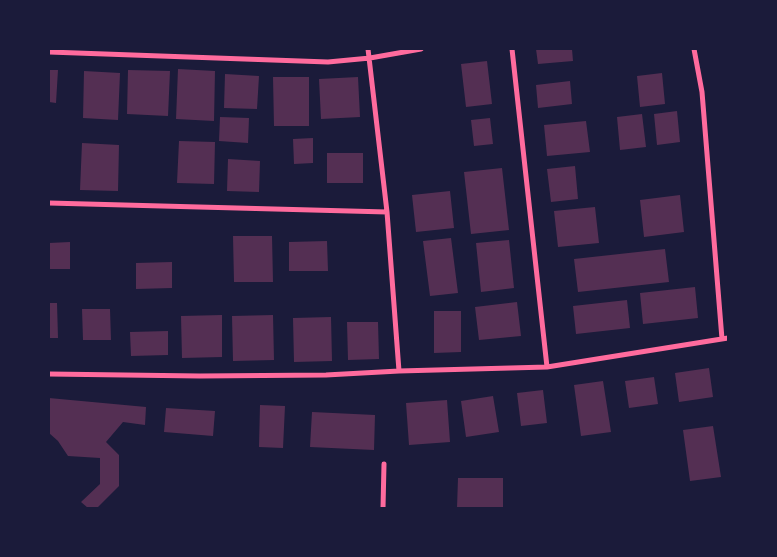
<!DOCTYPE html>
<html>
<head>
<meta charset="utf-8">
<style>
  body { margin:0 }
  #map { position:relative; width:777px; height:557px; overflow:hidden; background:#1b1b3a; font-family:Poppins,sans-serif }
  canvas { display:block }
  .frame { position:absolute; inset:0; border:50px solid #1b1b3a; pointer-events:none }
</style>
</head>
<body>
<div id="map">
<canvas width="777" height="557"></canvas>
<div class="frame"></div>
</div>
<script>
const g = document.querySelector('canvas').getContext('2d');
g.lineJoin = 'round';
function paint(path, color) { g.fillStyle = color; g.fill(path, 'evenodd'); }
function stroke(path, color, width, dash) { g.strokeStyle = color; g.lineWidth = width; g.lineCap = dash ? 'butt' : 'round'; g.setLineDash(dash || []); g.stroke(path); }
paint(new Path2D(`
  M 536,49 L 572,49 L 573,61 L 538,64 Z
  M 487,61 L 492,104 L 466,107 L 461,64 Z
  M 178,69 L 215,71 L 214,121 L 176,119 Z
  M 49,70 L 58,70 L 56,103 L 49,102 Z
  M 128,70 L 170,71 L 168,116 L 127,114 Z
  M 84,71 L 120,73 L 118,120 L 83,118 Z
  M 662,73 L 665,104 L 640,107 L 637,76 Z
  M 225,74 L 259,76 L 257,109 L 224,108 Z
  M 273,77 L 309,77 L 309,126 L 274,126 Z
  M 358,77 L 360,117 L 321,119 L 319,79 Z
  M 570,81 L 572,104 L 538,108 L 536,85 Z
  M 677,111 L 680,142 L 657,145 L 654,114 Z
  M 642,114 L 646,147 L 620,150 L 617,117 Z
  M 220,117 L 249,118 L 248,143 L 219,141 Z
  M 490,118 L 493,144 L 474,146 L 471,120 Z
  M 586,121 L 590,152 L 547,156 L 544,125 Z
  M 313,138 L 313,163 L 294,164 L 293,139 Z
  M 179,141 L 215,142 L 214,184 L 177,183 Z
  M 82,143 L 119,145 L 118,191 L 80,190 Z
  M 327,153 L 363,153 L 363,183 L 327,183 Z
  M 228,159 L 260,161 L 259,192 L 227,191 Z
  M 575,166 L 578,199 L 551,202 L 547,169 Z
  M 502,168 L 509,230 L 471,234 L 464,172 Z
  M 450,191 L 454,228 L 416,232 L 412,195 Z
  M 680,195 L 684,232 L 644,237 L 640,200 Z
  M 595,207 L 599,243 L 558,247 L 554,211 Z
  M 233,236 L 272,236 L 273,282 L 234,282 Z
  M 451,238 L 458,293 L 430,296 L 423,241 Z
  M 509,240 L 514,288 L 481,292 L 476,243 Z
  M 327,241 L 328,271 L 289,271 L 289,242 Z
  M 70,242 L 70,269 L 49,269 L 49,243 Z
  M 665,249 L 669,282 L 578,292 L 574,259 Z
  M 172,262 L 172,288 L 136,289 L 136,263 Z
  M 695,287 L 698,318 L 643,324 L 640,293 Z
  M 627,300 L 630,328 L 576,334 L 573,306 Z
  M 517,302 L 521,336 L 479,340 L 475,307 Z
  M 49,303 L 57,303 L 58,338 L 49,338 Z
  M 82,309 L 110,309 L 111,340 L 83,340 Z
  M 434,311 L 461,311 L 461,352 L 434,353 Z
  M 222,315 L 222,357 L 182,358 L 181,316 Z
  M 273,315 L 274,360 L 233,361 L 232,316 Z
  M 331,317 L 332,361 L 294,362 L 293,318 Z
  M 347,322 L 378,322 L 379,359 L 348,360 Z
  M 168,331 L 168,355 L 131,356 L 130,332 Z
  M 709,368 L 713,397 L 679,402 L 675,373 Z
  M 654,377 L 658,404 L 629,408 L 625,381 Z
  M 603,381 L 611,432 L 581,436 L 574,385 Z
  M 543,390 L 547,423 L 521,426 L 517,393 Z
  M 493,396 L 499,432 L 466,437 L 461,401 Z
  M 49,398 L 146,407 L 145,425 L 123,422 L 106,442 L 119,455 L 119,486 L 97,508 L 88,508 L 81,502 L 100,484 L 100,458 L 68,456 L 58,441 L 49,433 Z
  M 447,400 L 450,442 L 409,445 L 406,403 Z
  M 260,405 L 285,406 L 283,448 L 259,447 Z
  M 166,408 L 215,411 L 213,436 L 164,432 Z
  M 312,412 L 375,415 L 374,450 L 310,447 Z
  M 713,426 L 721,477 L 690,481 L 683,430 Z
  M 458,478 L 503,478 L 503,508 L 457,508 Z`), '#542f53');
stroke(new Path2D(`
  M 368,49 L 387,212 L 399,371
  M 512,49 L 547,367
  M 694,49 L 702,92 L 722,339
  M 49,52 L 328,62 L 370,58 L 421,49
  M 49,203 L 387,212
  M 49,374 L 200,376 L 326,375 L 399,371 L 547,367 L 728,338
  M 383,508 L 384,464`), '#ff6b9d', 5);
</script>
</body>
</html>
